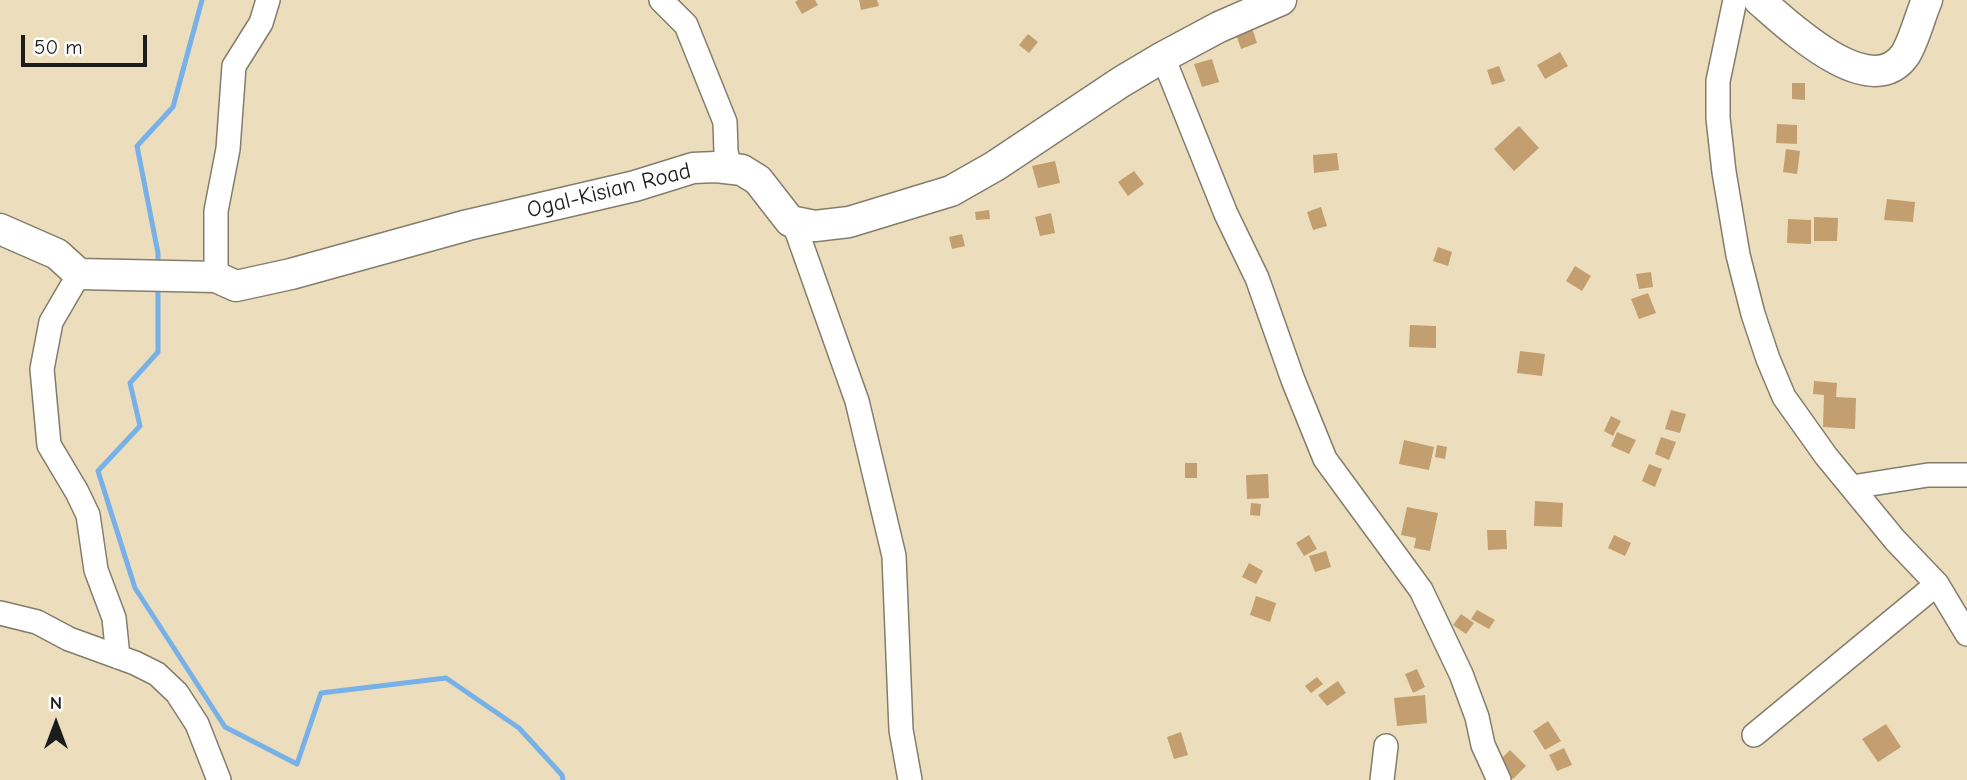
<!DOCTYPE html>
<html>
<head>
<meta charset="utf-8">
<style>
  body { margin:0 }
  #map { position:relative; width:1967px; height:780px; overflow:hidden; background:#ecdebc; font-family:"Comic Neue",sans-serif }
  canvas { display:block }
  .north { position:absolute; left:21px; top:689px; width:70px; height:70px; -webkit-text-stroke:5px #fff; paint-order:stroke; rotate:0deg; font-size:19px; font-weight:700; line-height:28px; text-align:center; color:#1c1c1c }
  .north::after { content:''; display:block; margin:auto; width:24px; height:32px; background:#1c1c1c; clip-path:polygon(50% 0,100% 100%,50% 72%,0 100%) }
  .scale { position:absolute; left:21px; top:35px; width:126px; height:32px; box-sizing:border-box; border:4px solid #1c1c1c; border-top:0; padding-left:9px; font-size:21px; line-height:24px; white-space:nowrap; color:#1c1c1c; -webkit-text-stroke:5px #fff; paint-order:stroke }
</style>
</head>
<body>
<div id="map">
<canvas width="1967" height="780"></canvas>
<div class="north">N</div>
<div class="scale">50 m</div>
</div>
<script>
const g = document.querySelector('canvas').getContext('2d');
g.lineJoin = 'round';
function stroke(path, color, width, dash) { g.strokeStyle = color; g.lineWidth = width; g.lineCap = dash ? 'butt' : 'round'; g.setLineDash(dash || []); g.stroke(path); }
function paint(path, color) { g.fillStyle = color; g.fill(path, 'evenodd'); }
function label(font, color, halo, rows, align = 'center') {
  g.font = font + ' "Comic Neue",sans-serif'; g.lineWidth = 5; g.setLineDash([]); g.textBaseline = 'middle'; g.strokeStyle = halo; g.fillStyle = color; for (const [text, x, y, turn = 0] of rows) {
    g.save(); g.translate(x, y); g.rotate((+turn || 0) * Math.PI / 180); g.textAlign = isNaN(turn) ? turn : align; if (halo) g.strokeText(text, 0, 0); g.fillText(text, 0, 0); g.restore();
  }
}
stroke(new Path2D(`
  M 158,267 L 158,253 L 137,146 L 173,107 L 202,0
  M 158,284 L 158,352 L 130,383 L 140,426 L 98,471 L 135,588 L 225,727 L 297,764 L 321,693 L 446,678 L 519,728 L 562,775 L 563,780`), '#77b1e8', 5);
paint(new Path2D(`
  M 798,0 L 815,0 L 818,5 L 802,14 L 795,2 Z
  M 859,0 L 877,0 L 879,6 L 861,10 Z
  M 1252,28 L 1257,43 L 1241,49 L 1236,34 Z
  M 1028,34 L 1038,42 L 1029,53 L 1019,45 Z
  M 1560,52 L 1568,66 L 1545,79 L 1537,65 Z
  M 1212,59 L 1219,82 L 1202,87 L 1194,64 Z
  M 1499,66 L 1505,81 L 1492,85 L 1487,70 Z
  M 1792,83 L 1805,83 L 1805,100 L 1792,99 Z
  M 1777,124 L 1797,125 L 1797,144 L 1776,143 Z
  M 1519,126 L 1539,148 L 1514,171 L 1494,149 Z
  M 1786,149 L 1800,151 L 1797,174 L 1783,172 Z
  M 1337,153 L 1339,170 L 1314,173 L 1313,155 Z
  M 1055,161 L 1060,183 L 1038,188 L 1032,166 Z
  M 1134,171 L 1144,184 L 1128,196 L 1118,182 Z
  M 1887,199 L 1915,202 L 1913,222 L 1884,220 Z
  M 1321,207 L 1327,226 L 1313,230 L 1307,212 Z
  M 989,210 L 990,219 L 976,220 L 975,212 Z
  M 1051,213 L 1055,233 L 1040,236 L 1035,217 Z
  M 1814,217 L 1838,218 L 1837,241 L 1814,241 Z
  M 1788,219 L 1811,220 L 1811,244 L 1787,243 Z
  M 962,234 L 965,246 L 952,249 L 949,237 Z
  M 1438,247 L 1452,252 L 1448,266 L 1433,261 Z
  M 1575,266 L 1591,276 L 1582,291 L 1566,281 Z
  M 1651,272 L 1653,287 L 1639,289 L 1636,274 Z
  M 1648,293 L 1656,313 L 1639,319 L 1631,299 Z
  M 1410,325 L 1436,326 L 1436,348 L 1409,347 Z
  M 1520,351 L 1545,354 L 1542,376 L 1517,373 Z
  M 1814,381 L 1837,383 L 1836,397 L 1856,398 L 1855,429 L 1823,427 L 1824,395 L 1813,394 Z
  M 1671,410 L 1686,414 L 1680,433 L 1665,429 Z
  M 1611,416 L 1621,421 L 1613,436 L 1604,431 Z
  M 1617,432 L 1636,440 L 1629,454 L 1611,446 Z
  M 1661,437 L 1676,442 L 1669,460 L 1655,454 Z
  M 1404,440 L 1434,447 L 1429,470 L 1399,464 Z
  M 1437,445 L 1447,447 L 1445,459 L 1435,457 Z
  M 1185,463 L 1197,463 L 1197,478 L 1185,478 Z
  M 1649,464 L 1662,469 L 1655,487 L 1642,481 Z
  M 1268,474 L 1269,498 L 1247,499 L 1246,475 Z
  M 1535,501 L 1563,503 L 1562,527 L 1534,526 Z
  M 1251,503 L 1261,504 L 1260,516 L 1250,515 Z
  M 1407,507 L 1438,513 L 1430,551 L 1414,548 L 1416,538 L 1401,535 Z
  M 1487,530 L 1506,530 L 1507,549 L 1488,550 Z
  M 1309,535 L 1317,549 L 1304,556 L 1296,543 Z
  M 1614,535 L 1631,543 L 1625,556 L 1608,548 Z
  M 1326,551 L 1331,567 L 1315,572 L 1309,556 Z
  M 1249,563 L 1263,571 L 1256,584 L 1242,577 Z
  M 1256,596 L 1276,603 L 1270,622 L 1250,615 Z
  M 1477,610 L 1495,620 L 1489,629 L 1471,619 Z
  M 1461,614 L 1474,623 L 1466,634 L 1453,625 Z
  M 1417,669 L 1425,687 L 1413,693 L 1405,674 Z
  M 1317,677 L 1323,684 L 1311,693 L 1305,686 Z
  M 1338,681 L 1346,693 L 1327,706 L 1318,695 Z
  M 1425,695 L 1427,723 L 1397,726 L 1394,698 Z
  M 1548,721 L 1561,741 L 1545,750 L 1533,731 Z
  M 1886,724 L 1901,747 L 1878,762 L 1862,739 Z
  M 1181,732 L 1188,755 L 1174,759 L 1167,737 Z
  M 1564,748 L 1572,765 L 1557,771 L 1549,755 Z
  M 1510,750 L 1526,766 L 1513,779 L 1497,763 Z`), '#c39e6f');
const minor = new Path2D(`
  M 661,0 L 686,25 L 725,122 L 726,152 L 731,169
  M 1735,0 L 1718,81 L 1718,118 L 1724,172 L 1738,255 L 1753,314 L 1768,359 L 1784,397 L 1826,456 L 1895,540 L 1937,584 L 1967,634
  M 1163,57 L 1226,214 L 1257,278 L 1293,380 L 1325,459 L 1421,590 L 1461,674 L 1477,717 L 1483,745 L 1499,780
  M 790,221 L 797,232 L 857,401 L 894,556 L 901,730 L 910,780
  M 79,274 L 51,322 L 42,369 L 49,445 L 77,492 L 88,515 L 96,570 L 114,618 L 118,657
  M 216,277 L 216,211 L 228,149 L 234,66 L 261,23 L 268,0
  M 1852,487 L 1928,475 L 1967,475
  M 0,613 L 37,622 L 69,639 L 135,663 L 157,674 L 177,693 L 197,724 L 219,780
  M 1754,735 L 1937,584
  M 1382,780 L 1386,746`);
const major = new Path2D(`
  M 1759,0 C 1786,23 1870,105 1905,55 C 1914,41 1920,16 1927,0
  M 0,229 L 57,254 L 79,274 L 216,277 L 236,286 L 291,274 L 468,225 L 635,186 L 693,168 L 716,167 L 742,170 L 758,180 L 790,221 L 815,226 L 849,222 L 951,191 L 995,166 L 1121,82 L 1163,57 L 1219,27 L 1281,0`);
stroke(minor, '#847d6c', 26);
stroke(major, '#847d6c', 33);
stroke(minor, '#fff', 23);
stroke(major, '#fff', 30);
label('23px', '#1c1c1c', '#fff', [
  ["Ogal-Kisian Road",609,191,-14]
]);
</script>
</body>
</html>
